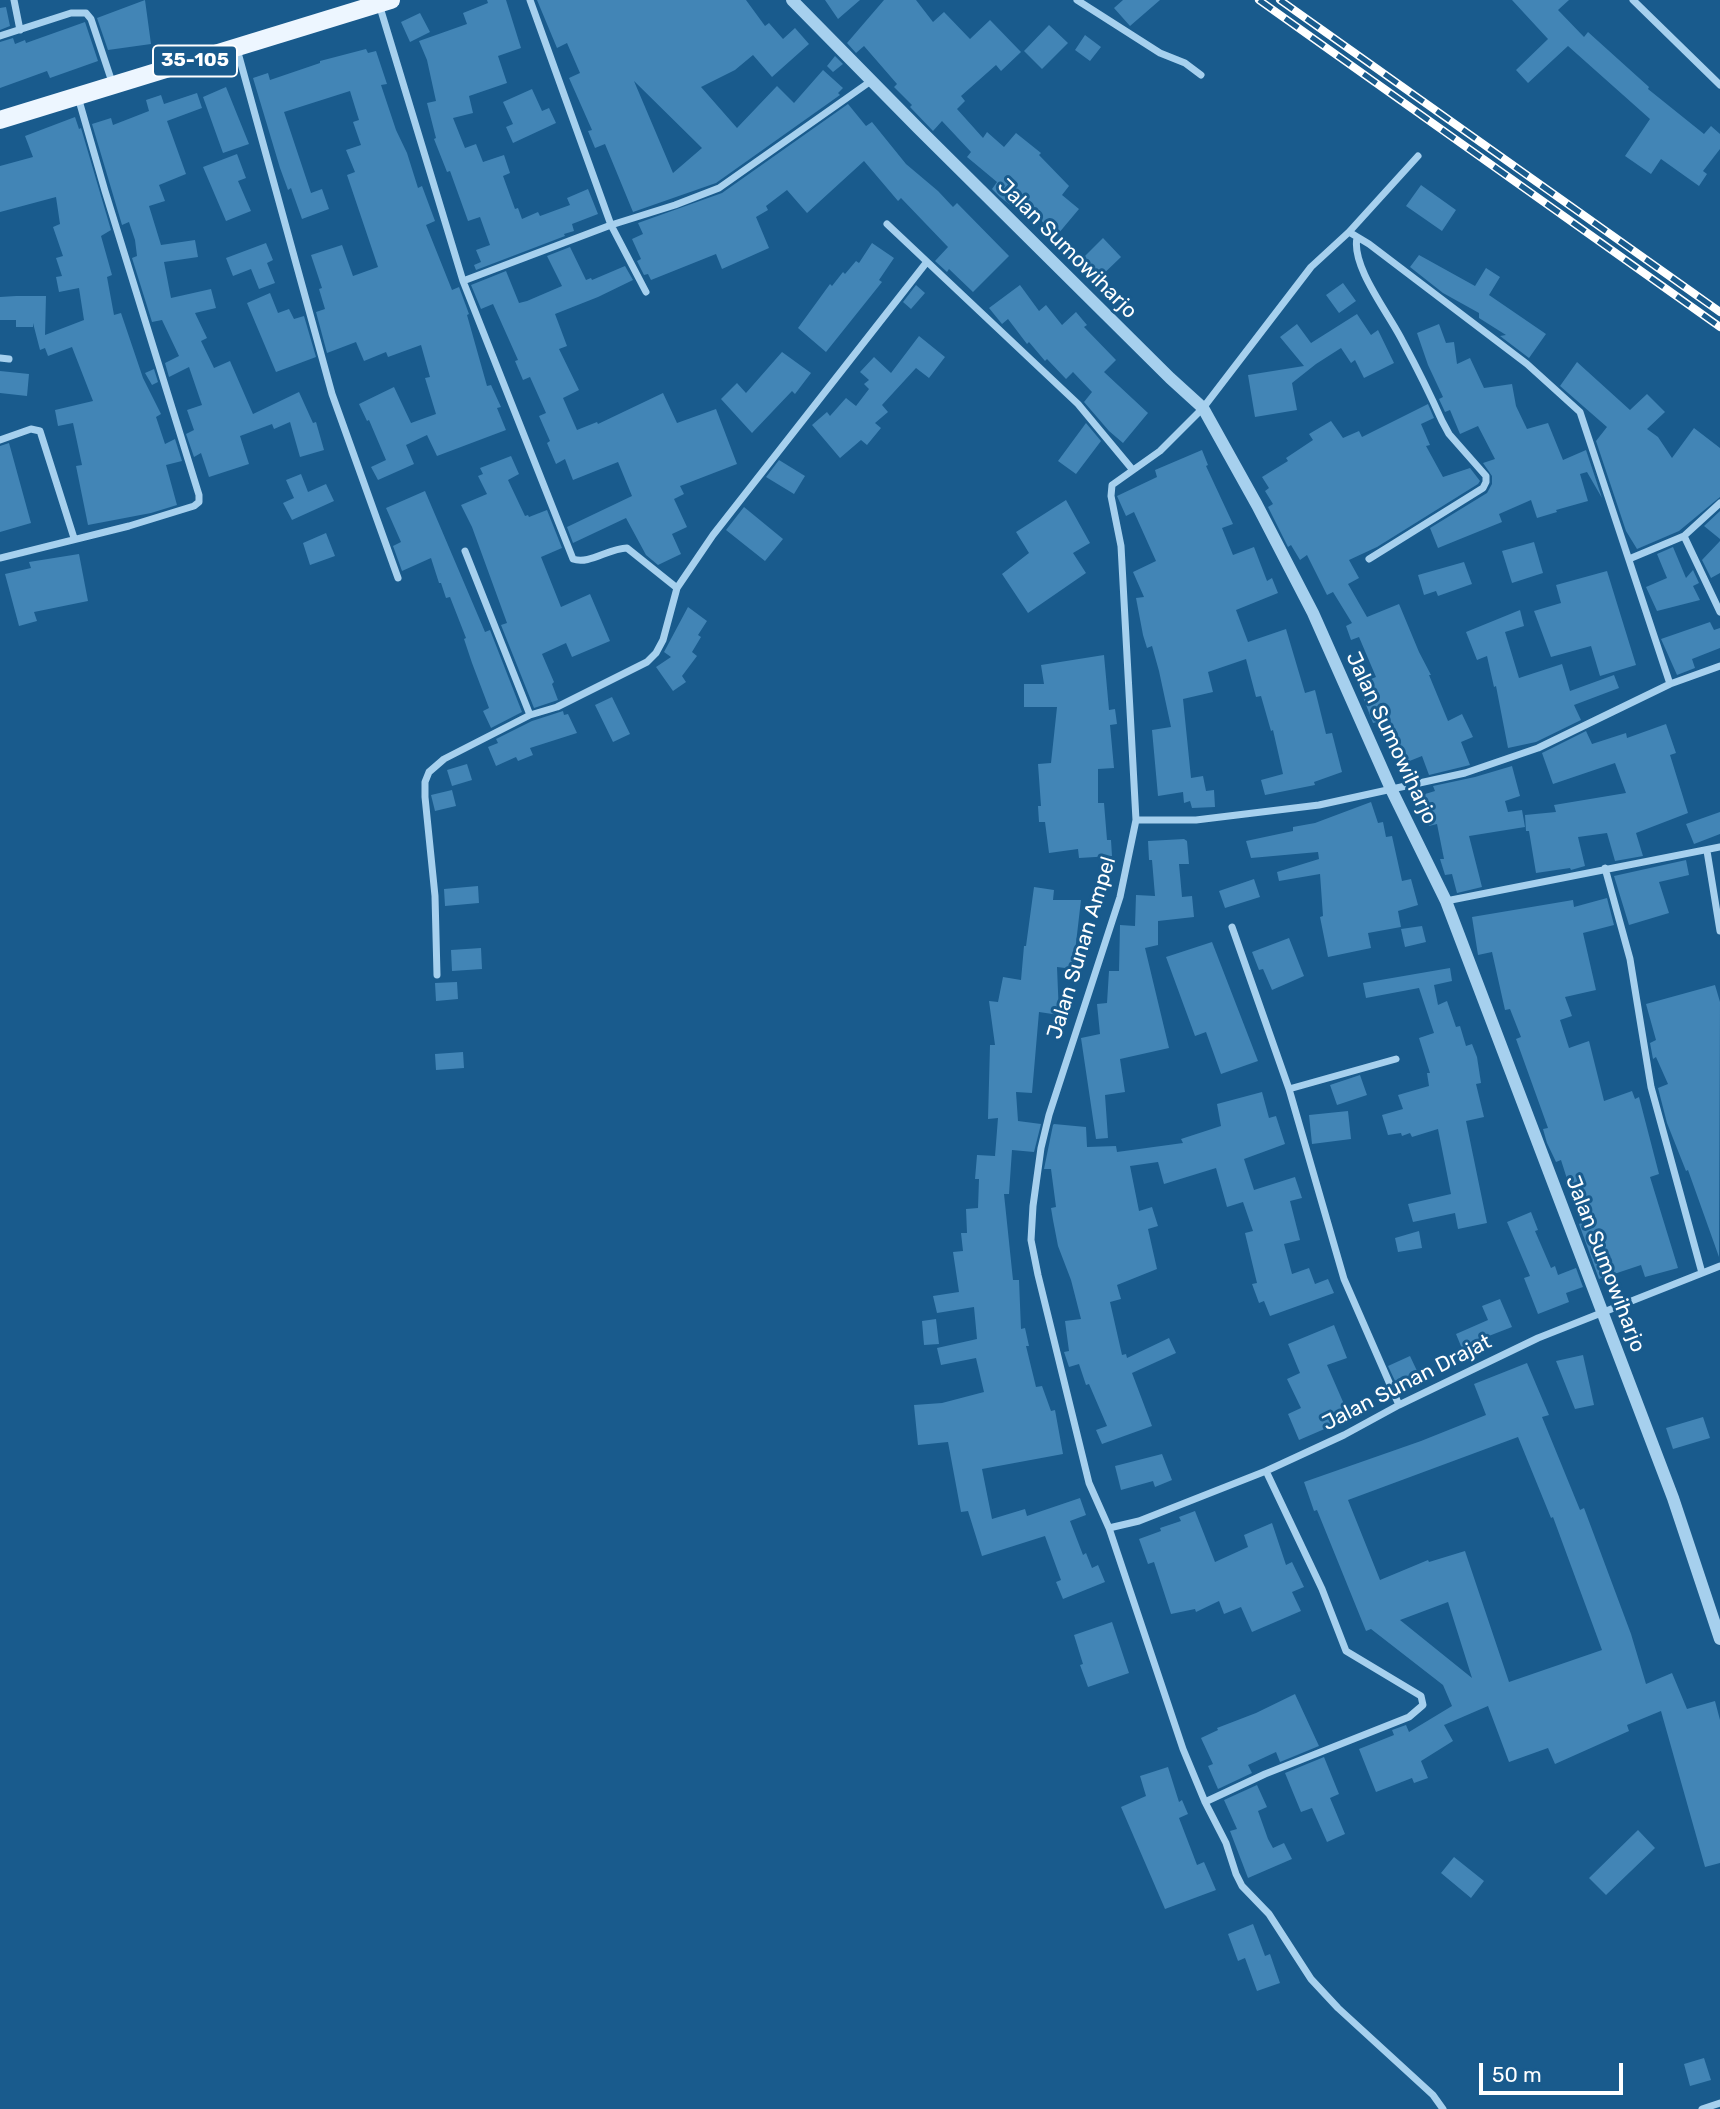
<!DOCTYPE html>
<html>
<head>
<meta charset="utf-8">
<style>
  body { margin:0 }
  #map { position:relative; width:1720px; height:2109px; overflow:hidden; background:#195b8d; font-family:Rubik,sans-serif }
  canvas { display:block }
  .scale { position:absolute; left:1479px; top:2063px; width:144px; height:32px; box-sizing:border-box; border:4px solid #fff; border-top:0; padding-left:9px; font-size:21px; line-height:24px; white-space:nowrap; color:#fff; -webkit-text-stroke:5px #195b8d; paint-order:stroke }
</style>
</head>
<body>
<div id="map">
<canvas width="1720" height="2109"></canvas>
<div class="scale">50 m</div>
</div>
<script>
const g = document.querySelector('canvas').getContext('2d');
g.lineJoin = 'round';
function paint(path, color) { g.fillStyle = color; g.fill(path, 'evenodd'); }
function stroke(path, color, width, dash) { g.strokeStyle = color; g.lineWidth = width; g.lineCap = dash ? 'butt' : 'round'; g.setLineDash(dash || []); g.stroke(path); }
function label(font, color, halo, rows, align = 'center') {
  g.font = font + ' Rubik,sans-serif'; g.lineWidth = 6; g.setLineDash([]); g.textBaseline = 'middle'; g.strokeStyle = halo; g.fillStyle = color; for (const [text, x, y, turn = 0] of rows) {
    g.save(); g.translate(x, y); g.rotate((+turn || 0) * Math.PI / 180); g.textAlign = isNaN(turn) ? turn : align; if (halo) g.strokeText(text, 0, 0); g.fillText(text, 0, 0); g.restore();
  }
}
paint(new Path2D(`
  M 145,0 L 151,44 L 108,50 L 97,18 Z
  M 487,0 L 506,0 L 521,48 L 498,56 L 507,83 L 469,96 L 473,113 L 453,118 L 465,148 L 476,144 L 483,162 L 504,155 L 510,173 L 503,176 L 515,209 L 518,208 L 522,219 L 538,212 L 540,216 L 570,205 L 567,198 L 588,189 L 598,214 L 572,224 L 574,231 L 564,234 L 565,236 L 476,270 L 474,265 L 481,262 L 476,250 L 490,245 L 480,217 L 468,221 L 450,171 L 447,172 L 434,139 L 436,138 L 427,103 L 436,101 L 427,60 L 419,41 L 467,24 L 463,13 L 488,3 Z
  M 537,0 L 746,0 L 765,26 L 769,23 L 783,39 L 795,28 L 809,44 L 772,77 L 753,55 L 735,70 L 701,87 L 737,128 L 777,86 L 794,103 L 823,70 L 843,88 L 838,93 L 840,95 L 716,183 L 633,212 L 605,144 L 595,148 L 588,131 L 592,130 L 569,78 L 580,73 L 567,43 L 557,48 ZM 634,81 L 702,148 L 673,173 Z
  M 825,0 L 860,0 L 838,19 Z
  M 884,0 L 916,0 L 933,22 L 944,12 L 970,39 L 990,20 L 1021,52 L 1001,71 L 996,65 L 961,96 L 965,101 L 957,109 L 983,138 L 987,132 L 1004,147 L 1016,133 L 1041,153 L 1039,155 L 1069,186 L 1062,195 L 1079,209 L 1058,234 L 1039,219 L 1035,224 L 1000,197 L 992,189 L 997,182 L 967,157 L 971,152 L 942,121 L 933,131 L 910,107 L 912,105 L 894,87 L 897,84 L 864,46 L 856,53 L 847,43 Z
  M 1123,0 L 1160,0 L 1130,26 L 1114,8 Z
  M 1512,0 L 1569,0 L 1558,10 L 1584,37 L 1588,32 L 1649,87 L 1648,89 L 1704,134 L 1711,126 L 1720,134 L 1720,149 L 1703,171 L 1707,174 L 1699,186 L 1661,159 L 1651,174 L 1625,156 L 1650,119 L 1568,46 L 1528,83 L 1516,70 L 1548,39 Z
  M 6,7 L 10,26 L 0,30 L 0,8 Z
  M 420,13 L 430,32 L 410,42 L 401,22 Z
  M 85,22 L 98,61 L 50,78 L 47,71 L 0,88 L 0,42 L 13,38 L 15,44 L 25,40 L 26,43 Z
  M 1049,25 L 1068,43 L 1042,69 L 1024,51 Z
  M 1085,35 L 1101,47 L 1090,61 L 1075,50 Z
  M 366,49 L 368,53 L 376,51 L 387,84 L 381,85 L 396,130 L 407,153 L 418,188 L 422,186 L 435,221 L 426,225 L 452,290 L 459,287 L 469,314 L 467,315 L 487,386 L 491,385 L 501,407 L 497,408 L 506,430 L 437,456 L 427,435 L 406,445 L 414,464 L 378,480 L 371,467 L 386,460 L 369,420 L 367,421 L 359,404 L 394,387 L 411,423 L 436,414 L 425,378 L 430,377 L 421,345 L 388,357 L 386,352 L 364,361 L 356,342 L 327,353 L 316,312 L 325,309 L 319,289 L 322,288 L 311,255 L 342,245 L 353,276 L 378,267 L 347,175 L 355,172 L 346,150 L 361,145 L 353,122 L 359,120 L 350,91 L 284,112 L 311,193 L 322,189 L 329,209 L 302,219 L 291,188 L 288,190 L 280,168 L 253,78 L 268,73 L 270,80 L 320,63 L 320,61 Z
  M 835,56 L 843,64 L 833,72 L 827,66 Z
  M 226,87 L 249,144 L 223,153 L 203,97 Z
  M 532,89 L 542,111 L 549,108 L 556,123 L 513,143 L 506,127 L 513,124 L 503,102 Z
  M 197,93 L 202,108 L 167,121 L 186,174 L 159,185 L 165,201 L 149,206 L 161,245 L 195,240 L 198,257 L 164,262 L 171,298 L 211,289 L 216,308 L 195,313 L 207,338 L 201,341 L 214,368 L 230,361 L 253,414 L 299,392 L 313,423 L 316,422 L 324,450 L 300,457 L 290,422 L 274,429 L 272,424 L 240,436 L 249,464 L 209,477 L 201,453 L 194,457 L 186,434 L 194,430 L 187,410 L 202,405 L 189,367 L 169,377 L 165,363 L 179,356 L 162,320 L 152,322 L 132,258 L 137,256 L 135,240 L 129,222 L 122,225 L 92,124 L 111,118 L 113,125 L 149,111 L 146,100 L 161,95 L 164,104 Z
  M 848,104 L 866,126 L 872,122 L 906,164 L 938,191 L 953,207 L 957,203 L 1009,256 L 973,292 L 949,269 L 947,272 L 935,261 L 948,247 L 901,198 L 898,201 L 864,161 L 807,213 L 787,190 L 766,206 L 768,210 L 756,217 L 769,248 L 722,269 L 716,254 L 651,280 L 648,274 L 644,275 L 637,261 L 641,259 L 632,239 L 643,234 L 638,223 L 722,193 Z
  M 75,117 L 79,129 L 81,128 L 111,230 L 101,236 L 112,275 L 107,277 L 114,315 L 121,313 L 143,378 L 161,414 L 156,417 L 165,444 L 175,439 L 182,461 L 166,465 L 177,505 L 151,513 L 88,525 L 76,466 L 82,465 L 73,423 L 58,426 L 55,410 L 93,401 L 72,347 L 48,356 L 45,348 L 40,350 L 33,323 L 33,327 L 16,327 L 16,320 L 0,320 L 0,297 L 16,296 L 46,296 L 45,335 L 84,320 L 79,288 L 59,292 L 56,277 L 62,276 L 56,258 L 63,256 L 53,227 L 60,224 L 56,197 L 0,212 L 0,166 L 33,157 L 25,136 Z
  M 237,154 L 246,178 L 238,181 L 251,211 L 226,221 L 203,167 Z
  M 1421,185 L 1456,210 L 1442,231 L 1406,206 Z
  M 1103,238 L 1121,257 L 1095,282 L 1077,264 Z
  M 266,243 L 273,260 L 267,263 L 275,283 L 259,289 L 251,269 L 233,276 L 226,258 Z
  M 872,243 L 894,258 L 879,280 L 882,282 L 826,352 L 798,328 L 830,284 L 832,286 L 843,272 L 845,274 L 856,261 L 859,263 Z
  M 570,247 L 586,280 L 591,278 L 592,280 L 625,266 L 633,280 L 598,297 L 555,314 L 567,346 L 559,349 L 579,390 L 563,398 L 577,430 L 597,422 L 598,424 L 663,393 L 677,423 L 716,409 L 737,464 L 680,486 L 684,494 L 674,499 L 687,527 L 672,534 L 681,554 L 658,565 L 646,555 L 626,518 L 573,543 L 567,527 L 632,496 L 618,462 L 573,480 L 565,459 L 556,464 L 547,443 L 550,441 L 539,416 L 546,413 L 530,377 L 523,380 L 515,361 L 518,360 L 493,304 L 481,309 L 471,285 L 506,271 L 519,303 L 527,301 L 562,286 L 547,256 Z
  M 1419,255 L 1475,286 L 1486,268 L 1500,277 L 1489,295 L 1546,334 L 1529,358 L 1500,336 L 1506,335 L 1479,318 L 1479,313 L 1443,293 L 1410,267 Z
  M 1343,283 L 1356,301 L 1339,313 L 1326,295 Z
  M 916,285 L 925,293 L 911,309 L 903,302 Z
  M 1020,285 L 1039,311 L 1046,305 L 1062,325 L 1076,312 L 1087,325 L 1084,327 L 1116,360 L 1104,372 L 1148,413 L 1123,443 L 1109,431 L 1084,402 L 1092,392 L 1073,372 L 1066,379 L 1047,359 L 1045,361 L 1029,342 L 1027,344 L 1008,319 L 1002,324 L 989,308 Z
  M 270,293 L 278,313 L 289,309 L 294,319 L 304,316 L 316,357 L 276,372 L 247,303 Z
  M 1357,314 L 1371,335 L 1378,330 L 1394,363 L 1364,378 L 1355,360 L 1351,363 L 1341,348 L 1316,364 L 1292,383 L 1297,410 L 1255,417 L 1248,375 L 1304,366 L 1280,337 L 1297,324 L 1311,343 Z
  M 1439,324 L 1446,343 L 1454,342 L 1457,364 L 1470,358 L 1484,388 L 1512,384 L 1516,406 L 1527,429 L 1548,423 L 1563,460 L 1586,450 L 1602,498 L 1587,472 L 1580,474 L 1588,501 L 1556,510 L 1557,512 L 1537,518 L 1531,500 L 1499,514 L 1502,522 L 1438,548 L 1430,528 L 1487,493 L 1492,484 L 1492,476 L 1483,463 L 1495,459 L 1478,426 L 1460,434 L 1450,410 L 1445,412 L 1439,399 L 1443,397 L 1428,365 L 1417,333 Z
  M 919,336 L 945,357 L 929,378 L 916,368 L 882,405 L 888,412 L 875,423 L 881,428 L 867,445 L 861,440 L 840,458 L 812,425 L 827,412 L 830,416 L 846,398 L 856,406 L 869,389 L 864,384 L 869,380 L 860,372 L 874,357 L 891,373 Z
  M 782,352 L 811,373 L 795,394 L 792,391 L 752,433 L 721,399 L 737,383 L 746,393 Z
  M 1577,362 L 1630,410 L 1647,394 L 1665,412 L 1647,429 L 1658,437 L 1672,458 L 1694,428 L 1720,448 L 1720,497 L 1679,531 L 1637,549 L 1626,531 L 1596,441 L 1607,427 L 1560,386 Z
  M 154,369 L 158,382 L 152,385 L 145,373 Z
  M 0,371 L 29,374 L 27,396 L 0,393 Z
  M 1428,404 L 1434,418 L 1421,424 L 1430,445 L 1426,446 L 1443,477 L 1470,468 L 1480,481 L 1478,484 L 1377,547 L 1349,560 L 1359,578 L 1348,584 L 1367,617 L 1399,604 L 1419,652 L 1431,675 L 1429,675 L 1448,721 L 1462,714 L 1473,737 L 1461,742 L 1470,765 L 1429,775 L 1422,756 L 1402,764 L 1390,719 L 1373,723 L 1358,684 L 1376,677 L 1359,637 L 1351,640 L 1346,626 L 1352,623 L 1333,592 L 1327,595 L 1307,555 L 1300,560 L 1291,545 L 1288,547 L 1268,507 L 1273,504 L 1265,491 L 1269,488 L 1262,477 L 1288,461 L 1286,458 L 1313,440 L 1309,434 L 1331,421 L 1343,438 L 1359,431 L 1362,437 Z
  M 1086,423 L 1101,441 L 1076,474 L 1058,461 Z
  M 9,443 L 31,523 L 0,532 L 0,446 Z
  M 1202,450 L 1208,465 L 1206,466 L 1233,524 L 1222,528 L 1233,555 L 1254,547 L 1267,581 L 1272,578 L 1278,593 L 1236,610 L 1248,642 L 1286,629 L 1305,693 L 1315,690 L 1326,734 L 1332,733 L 1342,772 L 1314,782 L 1315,785 L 1265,795 L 1261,780 L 1283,774 L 1273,730 L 1271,731 L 1261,696 L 1256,697 L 1246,659 L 1208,672 L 1213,692 L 1183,699 L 1191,778 L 1203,776 L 1206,791 L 1214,790 L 1215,807 L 1192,808 L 1190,801 L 1184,803 L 1183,792 L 1158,796 L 1152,730 L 1171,727 L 1159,671 L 1152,646 L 1147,648 L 1143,635 L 1136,598 L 1144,597 L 1133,572 L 1156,561 L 1134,512 L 1126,516 L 1117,496 L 1157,477 L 1155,470 Z
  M 511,456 L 519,474 L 508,480 L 525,516 L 528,515 L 529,517 L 547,510 L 562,548 L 541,557 L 561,607 L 590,594 L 610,641 L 572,657 L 566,643 L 542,654 L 554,682 L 552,684 L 558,700 L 534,708 L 501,625 L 507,623 L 472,527 L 461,505 L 487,494 L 478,476 L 483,474 L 480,468 Z
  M 779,460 L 805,476 L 794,494 L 766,477 Z
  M 301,474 L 308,492 L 326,484 L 334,501 L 292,520 L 283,503 L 294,498 L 286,480 Z
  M 425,491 L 485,632 L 490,630 L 522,712 L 491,728 L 483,711 L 489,708 L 472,663 L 464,639 L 466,638 L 450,597 L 446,598 L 441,583 L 439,583 L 431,558 L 402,571 L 393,546 L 401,542 L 386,508 Z
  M 1066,500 L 1090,543 L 1073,553 L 1086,573 L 1028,613 L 1002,574 L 1029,553 L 1016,532 Z
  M 744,507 L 783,539 L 765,561 L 726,530 Z
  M 1720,511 L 1720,539 L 1704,526 Z
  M 326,533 L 335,556 L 310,565 L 303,543 Z
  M 1720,541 L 1720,573 L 1711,578 L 1702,560 Z
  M 1534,542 L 1543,573 L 1512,583 L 1502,551 Z
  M 1673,547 L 1686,578 L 1693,570 L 1699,583 L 1693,586 L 1700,600 L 1657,611 L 1646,587 L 1667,578 L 1657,554 Z
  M 79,554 L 88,601 L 34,612 L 37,621 L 19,626 L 5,574 L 31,568 L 29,562 Z
  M 1464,562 L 1472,584 L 1438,596 L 1436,591 L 1424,595 L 1418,575 Z
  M 1607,571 L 1636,665 L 1600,676 L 1591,646 L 1551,657 L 1534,611 L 1561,603 L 1556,585 Z
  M 688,607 L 707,621 L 698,635 L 701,637 L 692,652 L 697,656 L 682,676 L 686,682 L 673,691 L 656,667 L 671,657 L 664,652 Z
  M 1520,610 L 1524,626 L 1505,632 L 1519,678 L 1562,664 L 1570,691 L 1614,675 L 1619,688 L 1574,705 L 1581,720 L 1536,742 L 1508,748 L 1496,686 L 1494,687 L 1487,656 L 1477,660 L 1466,632 Z
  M 1710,622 L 1714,630 L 1720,628 L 1720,648 L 1692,659 L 1695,668 L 1677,675 L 1661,639 Z
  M 1104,655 L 1109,710 L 1115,709 L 1117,724 L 1110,725 L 1114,768 L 1098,769 L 1098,803 L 1104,803 L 1107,840 L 1111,840 L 1112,856 L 1079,858 L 1078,849 L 1049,853 L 1045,822 L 1039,822 L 1038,806 L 1041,806 L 1038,764 L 1051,763 L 1057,707 L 1024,707 L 1024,684 L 1044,684 L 1041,665 Z
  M 612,697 L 630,734 L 613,742 L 595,705 Z
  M 563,711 L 564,715 L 568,714 L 577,733 L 530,748 L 533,755 L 518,761 L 516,757 L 496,766 L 488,747 L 498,743 L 496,739 L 532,721 Z
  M 1666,724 L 1676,753 L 1670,755 L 1688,813 L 1636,833 L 1643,856 L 1615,861 L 1607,833 L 1578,837 L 1585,866 L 1571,870 L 1570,868 L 1536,873 L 1529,831 L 1526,831 L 1525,815 L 1556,812 L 1554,805 L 1626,793 L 1615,763 L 1553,784 L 1542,753 L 1586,731 L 1592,744 L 1626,733 L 1627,738 Z
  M 467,764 L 472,780 L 452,786 L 447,770 Z
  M 1512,766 L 1520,796 L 1505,801 L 1508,812 L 1522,810 L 1525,827 L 1469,836 L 1482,887 L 1457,893 L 1452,874 L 1445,875 L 1440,859 L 1444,859 L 1437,824 L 1429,826 L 1425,811 L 1416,813 L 1412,798 L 1435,791 L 1433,786 L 1475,777 Z
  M 452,790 L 456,806 L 435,811 L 431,795 Z
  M 1371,802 L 1378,823 L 1383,822 L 1386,837 L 1392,836 L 1402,881 L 1411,879 L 1418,905 L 1398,911 L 1401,927 L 1368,933 L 1371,948 L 1328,957 L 1320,917 L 1323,916 L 1320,874 L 1279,881 L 1277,872 L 1319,859 L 1318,852 L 1251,858 L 1246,841 L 1293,831 L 1293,827 L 1315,823 Z
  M 1720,812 L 1720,834 L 1694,844 L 1686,824 Z
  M 1184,839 L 1187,841 L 1189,864 L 1179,864 L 1182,897 L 1192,896 L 1194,917 L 1158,921 L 1158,945 L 1145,948 L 1169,1048 L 1120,1059 L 1125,1092 L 1105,1095 L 1108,1138 L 1096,1139 L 1081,1038 L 1100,1034 L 1097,1004 L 1107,1003 L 1109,971 L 1119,971 L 1120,925 L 1135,926 L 1136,895 L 1155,896 L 1152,860 L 1149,860 L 1148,841 Z
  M 1686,860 L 1689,875 L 1659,882 L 1669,913 L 1629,925 L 1614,876 Z
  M 1254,879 L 1260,897 L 1225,908 L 1219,891 Z
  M 478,886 L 479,903 L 445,906 L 444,889 Z
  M 1034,887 L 1054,890 L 1053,900 L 1081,900 L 1073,969 L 1057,967 L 1059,1015 L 1039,1012 L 1032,1093 L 1016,1092 L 1018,1121 L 1041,1124 L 1034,1152 L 1012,1150 L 1009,1194 L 1004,1194 L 1013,1280 L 1019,1280 L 1021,1329 L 1025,1328 L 1029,1346 L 1026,1346 L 1036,1387 L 1042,1386 L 1051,1411 L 1055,1410 L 1063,1454 L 982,1469 L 992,1519 L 1025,1509 L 1027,1516 L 1080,1498 L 1086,1515 L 1070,1521 L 1083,1555 L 1086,1553 L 1092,1568 L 1098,1565 L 1105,1582 L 1063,1599 L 1056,1582 L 1061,1580 L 1045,1536 L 982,1556 L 968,1511 L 961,1512 L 948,1442 L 918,1445 L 914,1405 L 942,1403 L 984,1392 L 976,1358 L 941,1365 L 937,1348 L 977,1339 L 974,1307 L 937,1313 L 933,1296 L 959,1292 L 953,1252 L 963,1251 L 961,1233 L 967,1233 L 966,1209 L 978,1208 L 979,1179 L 975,1179 L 977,1155 L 995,1156 L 998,1118 L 988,1119 L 990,1045 L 995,1045 L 989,1001 L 998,1002 L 1003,977 L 1021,980 L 1024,946 L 1026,946 Z
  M 1607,898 L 1614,925 L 1583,933 L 1596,990 L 1565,997 L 1572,1016 L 1560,1020 L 1569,1048 L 1589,1041 L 1604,1101 L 1632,1091 L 1635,1099 L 1639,1097 L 1659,1174 L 1650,1177 L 1678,1268 L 1645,1277 L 1641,1265 L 1599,1279 L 1579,1224 L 1581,1223 L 1561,1160 L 1556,1162 L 1547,1143 L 1543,1129 L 1548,1128 L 1516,1039 L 1521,1037 L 1510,1009 L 1505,1010 L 1492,952 L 1478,955 L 1472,917 L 1573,900 L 1574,907 Z
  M 1422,926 L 1426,942 L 1405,947 L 1401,929 Z
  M 1289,938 L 1304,976 L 1272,990 L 1263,969 L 1259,970 L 1252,952 Z
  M 1212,942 L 1258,1061 L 1221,1074 L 1206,1032 L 1195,1036 L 1166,957 Z
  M 481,948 L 482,969 L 452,971 L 451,950 Z
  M 1450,968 L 1452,981 L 1434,985 L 1438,1005 L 1447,1001 L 1456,1027 L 1460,1026 L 1466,1046 L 1472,1044 L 1477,1057 L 1481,1083 L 1476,1084 L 1484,1117 L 1466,1121 L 1487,1223 L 1458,1229 L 1455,1213 L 1413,1222 L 1408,1204 L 1451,1194 L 1438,1129 L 1412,1137 L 1410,1133 L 1402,1136 L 1401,1133 L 1388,1135 L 1382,1115 L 1403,1109 L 1398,1095 L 1429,1086 L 1427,1073 L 1430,1073 L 1419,1038 L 1434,1033 L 1419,988 L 1366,998 L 1363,983 Z
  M 457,982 L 458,999 L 436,1001 L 435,983 Z
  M 1715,985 L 1720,1002 L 1719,1257 L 1688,1170 L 1686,1171 L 1667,1123 L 1658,1088 L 1668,1084 L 1656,1057 L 1653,1059 L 1650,1043 L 1656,1040 L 1646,1004 Z
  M 463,1052 L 464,1068 L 436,1070 L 435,1054 Z
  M 1360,1075 L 1367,1095 L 1337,1105 L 1330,1085 Z
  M 1262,1092 L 1269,1118 L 1276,1116 L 1285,1144 L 1244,1159 L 1254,1190 L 1295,1177 L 1302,1198 L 1290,1201 L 1300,1240 L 1284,1244 L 1292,1274 L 1309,1268 L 1315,1284 L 1328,1279 L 1334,1293 L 1270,1316 L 1264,1301 L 1259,1303 L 1252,1284 L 1257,1283 L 1245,1233 L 1253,1231 L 1243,1202 L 1227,1207 L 1216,1168 L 1164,1184 L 1158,1162 L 1130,1166 L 1139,1211 L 1152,1207 L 1158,1226 L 1148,1229 L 1157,1269 L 1117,1285 L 1121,1299 L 1110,1302 L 1122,1355 L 1126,1354 L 1127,1358 L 1169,1338 L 1176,1353 L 1132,1373 L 1152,1426 L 1102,1444 L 1096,1430 L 1107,1426 L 1089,1384 L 1086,1385 L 1079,1364 L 1069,1367 L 1064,1352 L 1069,1351 L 1065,1321 L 1081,1319 L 1071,1280 L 1058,1246 L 1053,1220 L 1051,1208 L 1056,1207 L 1051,1169 L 1044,1169 L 1053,1125 L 1054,1124 L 1086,1127 L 1087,1147 L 1116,1146 L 1117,1152 L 1183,1143 L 1181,1139 L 1221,1126 L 1217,1104 Z
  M 1348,1111 L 1351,1139 L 1312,1144 L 1309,1115 Z
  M 1531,1212 L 1538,1230 L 1535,1231 L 1551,1268 L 1555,1266 L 1558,1275 L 1576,1268 L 1583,1287 L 1566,1293 L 1569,1302 L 1538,1314 L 1524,1278 L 1530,1276 L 1507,1222 Z
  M 1419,1231 L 1422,1248 L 1398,1252 L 1395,1238 Z
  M 1500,1299 L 1512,1327 L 1481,1339 L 1483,1342 L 1463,1351 L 1456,1334 L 1488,1320 L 1482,1306 Z
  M 936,1319 L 939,1344 L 924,1345 L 922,1321 Z
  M 1334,1325 L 1347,1358 L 1327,1365 L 1350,1418 L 1299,1440 L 1288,1414 L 1301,1408 L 1287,1379 L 1300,1373 L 1288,1344 Z
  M 1583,1355 L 1594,1405 L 1575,1409 L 1556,1361 Z
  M 1410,1356 L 1418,1373 L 1396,1383 L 1388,1366 Z
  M 1527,1363 L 1549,1415 L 1542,1417 L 1580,1510 L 1584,1508 L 1631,1634 L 1646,1684 L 1672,1673 L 1687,1709 L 1715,1701 L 1720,1720 L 1720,1863 L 1705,1867 L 1661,1711 L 1627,1725 L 1629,1731 L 1555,1764 L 1548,1748 L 1509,1762 L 1488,1706 L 1444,1725 L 1453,1741 L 1421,1761 L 1428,1778 L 1414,1783 L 1412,1778 L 1376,1792 L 1359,1749 L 1394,1735 L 1392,1730 L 1406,1725 L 1409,1732 L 1452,1706 L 1443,1685 L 1371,1629 L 1366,1631 L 1317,1510 L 1314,1511 L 1304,1482 L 1421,1441 L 1486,1415 L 1474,1384 ZM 1518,1437 L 1551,1518 L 1553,1517 L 1602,1650 L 1509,1682 L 1465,1551 L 1429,1562 L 1428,1560 L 1380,1580 L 1348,1500 ZM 1448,1602 L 1472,1678 L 1400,1620 Z
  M 1703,1417 L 1710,1438 L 1673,1449 L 1666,1428 Z
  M 1162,1454 L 1172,1480 L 1155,1487 L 1153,1481 L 1121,1490 L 1115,1466 Z
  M 1195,1511 L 1215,1562 L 1248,1547 L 1244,1535 L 1272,1523 L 1286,1565 L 1292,1562 L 1304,1587 L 1292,1592 L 1301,1611 L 1252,1632 L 1241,1607 L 1224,1614 L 1219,1601 L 1196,1612 L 1195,1609 L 1171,1614 L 1154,1562 L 1148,1564 L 1139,1539 L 1161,1531 L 1160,1528 L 1181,1521 L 1179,1517 Z
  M 1112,1622 L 1129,1673 L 1088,1687 L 1080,1665 L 1083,1664 L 1074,1635 Z
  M 1295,1694 L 1319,1746 L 1280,1762 L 1276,1752 L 1248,1765 L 1252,1773 L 1218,1789 L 1208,1766 L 1213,1764 L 1201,1738 L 1218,1730 L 1217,1728 L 1256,1713 Z
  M 1324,1757 L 1339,1794 L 1330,1798 L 1345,1834 L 1327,1842 L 1312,1808 L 1301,1812 L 1285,1773 Z
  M 1168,1767 L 1179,1802 L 1182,1800 L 1188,1814 L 1179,1818 L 1197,1865 L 1204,1862 L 1216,1890 L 1165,1909 L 1121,1807 L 1146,1796 L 1140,1776 Z
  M 1257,1785 L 1267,1807 L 1258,1811 L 1268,1839 L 1273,1848 L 1284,1843 L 1292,1859 L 1248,1878 L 1230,1831 L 1237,1829 L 1224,1800 Z
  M 1638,1830 L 1655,1848 L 1606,1895 L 1589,1878 Z
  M 1454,1857 L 1484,1881 L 1471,1898 L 1441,1873 Z
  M 1253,1924 L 1265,1956 L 1270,1954 L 1280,1983 L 1257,1991 L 1245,1958 L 1238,1961 L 1228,1934 Z
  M 1704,2058 L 1711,2080 L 1690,2086 L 1684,2064 Z`), '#4285b6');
stroke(new Path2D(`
  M 14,0 L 20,30
  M 530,0 L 611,225 L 646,292
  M 1077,0 L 1160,53 L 1185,63 L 1201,75
  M 1633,0 L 1720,85
  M 379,4 L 463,281 L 573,559 C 589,565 609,548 627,548 L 677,588
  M 0,36 L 71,13 L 86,13 L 91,19 L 113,85
  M 237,49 L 332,394 L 398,578
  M 1418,156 L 1349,232 L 1311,267 L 1203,408 L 1160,451 L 1112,485 L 1111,496 L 1121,546 L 1136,820 L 1120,897 L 1049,1115 L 1041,1148 L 1033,1206 L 1031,1240 L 1038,1275 L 1089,1483 L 1109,1528 L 1183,1749 L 1205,1802 L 1226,1843 L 1236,1874 L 1242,1886 L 1269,1914 L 1311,1979 L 1338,2008 L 1433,2095 L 1443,2109
  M 887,224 L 1078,404 L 1132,469
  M 1349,232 L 1369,244 L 1527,364 L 1580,412 L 1670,684
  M 1357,238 C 1351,267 1390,315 1403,342 C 1417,368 1430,394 1442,421 L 1449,434 L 1486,476 L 1486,482 L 1483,488 L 1369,559
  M 463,281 L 611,225 L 675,205 L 719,188 L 871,81
  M 0,358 L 9,359
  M 0,440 L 31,429 L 40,431 L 74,538
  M 1684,536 L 1720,612
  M 465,551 L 530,715
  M 0,558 L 129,526 L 194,506 L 199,502 L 199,495 L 105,191 L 78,97
  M 1629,559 L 1684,536 L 1720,503
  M 1136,820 L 1196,820 L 1319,805 L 1465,773 L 1538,748 L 1670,684 L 1720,666
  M 1707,851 L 1720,931
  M 1605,868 L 1630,959 L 1651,1087 L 1702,1273
  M 1446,901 L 1720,847
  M 1232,927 L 1289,1089 L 1344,1279 L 1399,1405
  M 437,975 L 435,896 L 425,797 L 425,782 L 429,772 L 444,759 L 530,715 L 557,707 L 647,662 L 656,653 L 663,640 L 677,588 L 713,535 L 926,263
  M 1289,1089 L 1396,1059
  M 1109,1528 L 1139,1521 L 1266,1471 L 1344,1435 L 1399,1405 L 1538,1338 L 1720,1266
  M 1205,1802 L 1265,1774 L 1409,1717 L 1423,1705 L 1421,1696 L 1346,1651 L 1322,1589 L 1266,1471
  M 1702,2109 L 1720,2103`), '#a6d0ee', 7);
stroke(new Path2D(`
  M 792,0 L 918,128 L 1170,378 L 1203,408 L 1257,505 L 1313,613 L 1391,789 L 1446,901 L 1673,1498 L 1720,1639`), '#a6d0ee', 12);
stroke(new Path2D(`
  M 0,120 L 391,0`), '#edf6ff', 18);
const rail = new Path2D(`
  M 1259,0 L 1720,327
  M 1280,0 L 1720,312`);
stroke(rail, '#fff', 8);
stroke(rail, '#195b8d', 5, [16]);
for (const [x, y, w] of [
  [195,61,84]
]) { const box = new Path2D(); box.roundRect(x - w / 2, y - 15.5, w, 31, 5); g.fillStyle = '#195b8d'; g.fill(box); stroke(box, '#fff', 2); }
label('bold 19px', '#fff', null, [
  ["35-105",195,61]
]);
label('21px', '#fff', '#195b8d', [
  ["Jalan Sumowiharjo",1067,249,45],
  ["Jalan Sumowiharjo",1391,738,65],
  ["Jalan Sunan Ampel",1082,948,-73],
  ["Jalan Sumowiharjo",1605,1264,69],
  ["Jalan Sunan Drajat",1407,1383,-27]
]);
</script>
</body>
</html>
